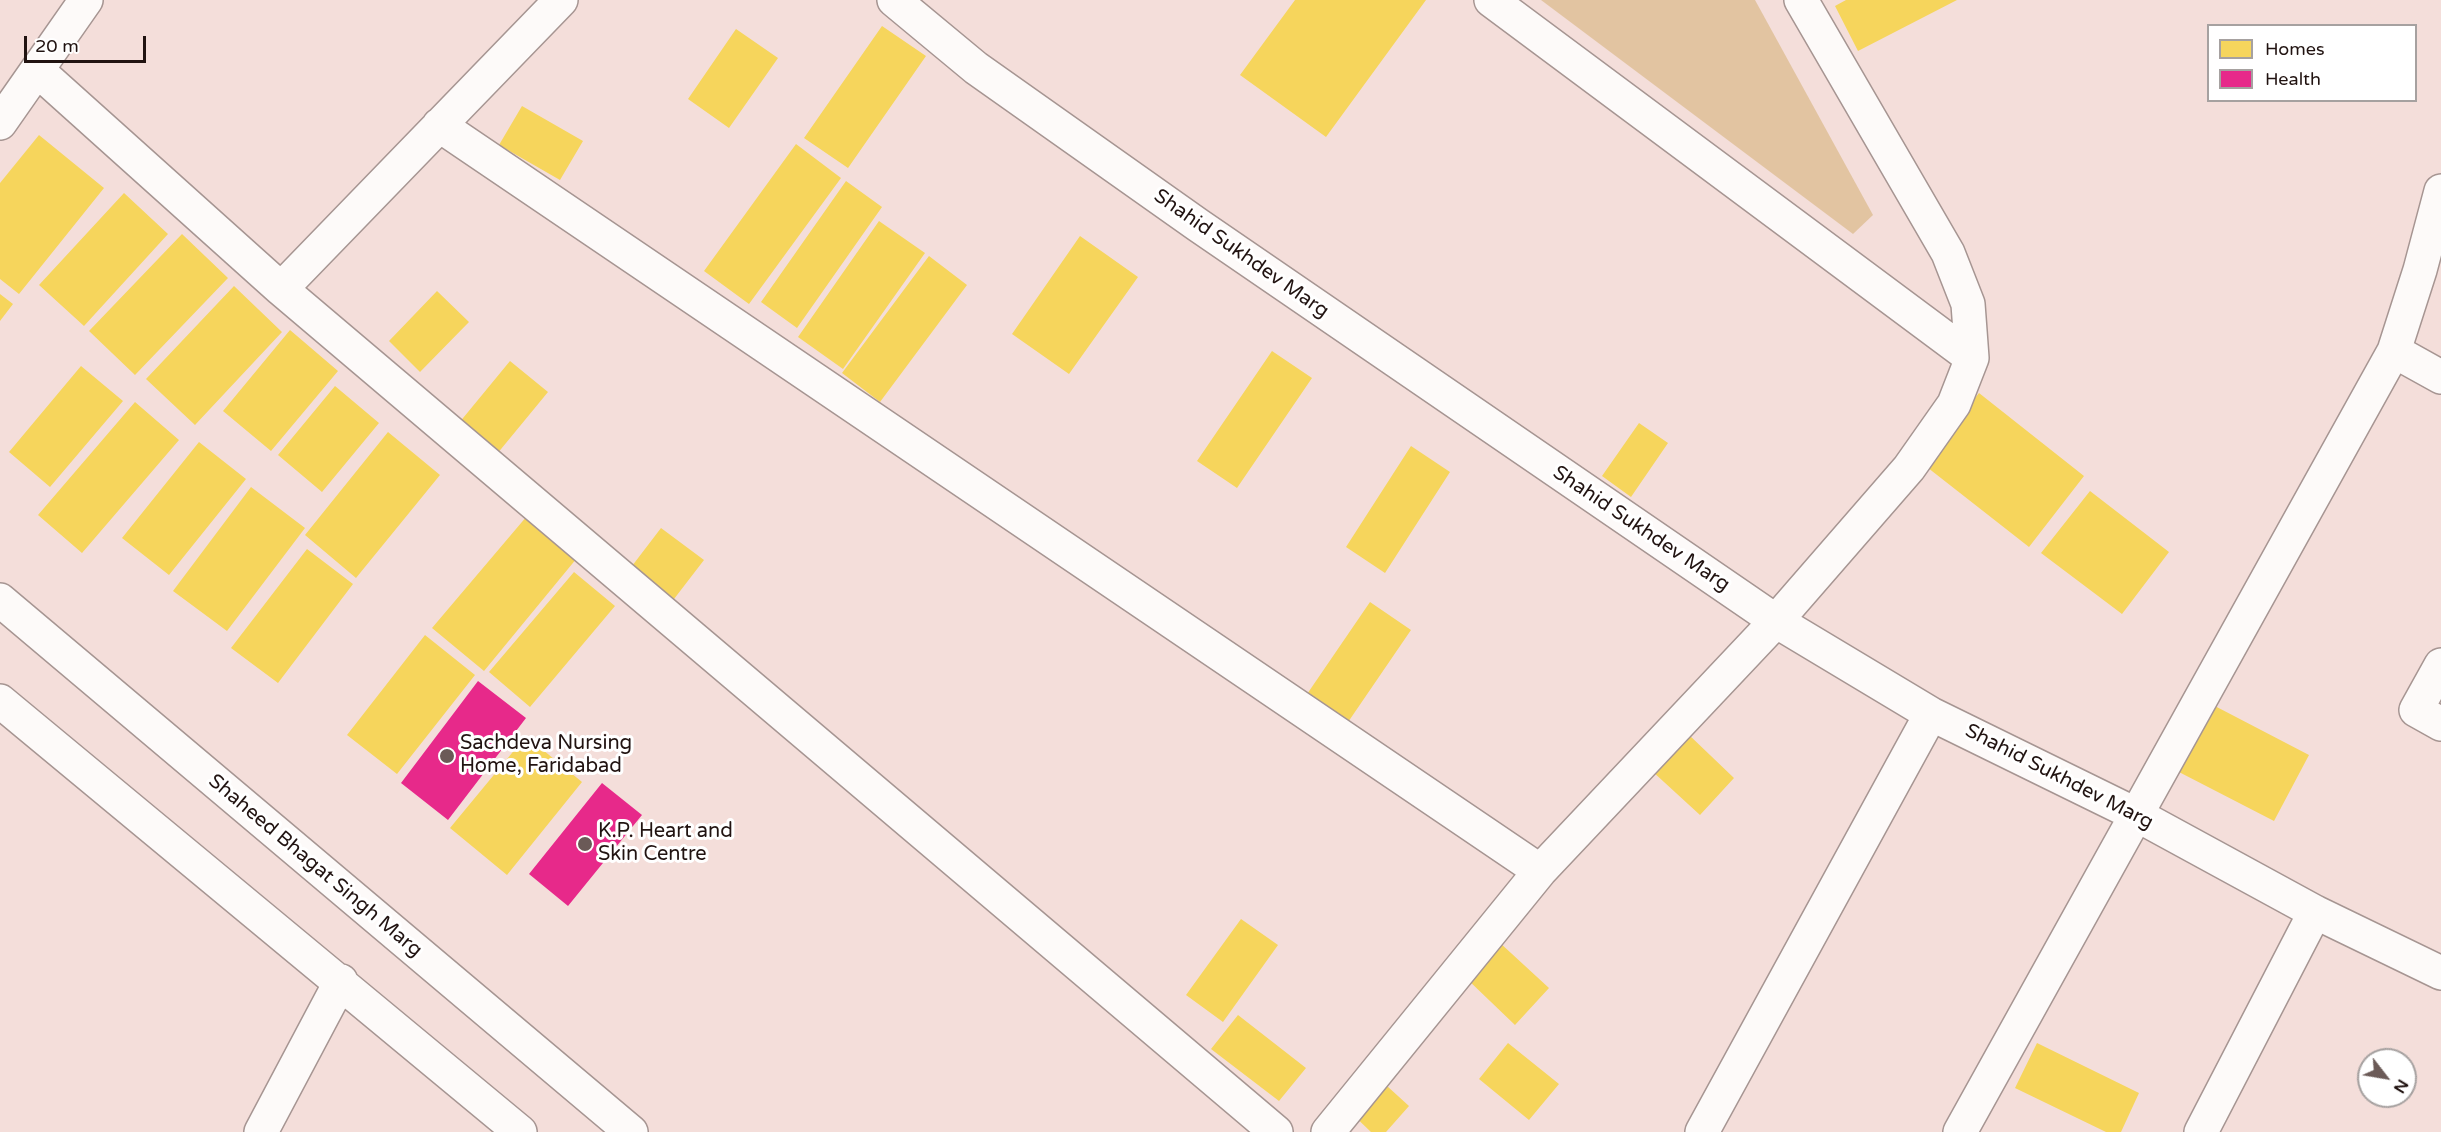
<!DOCTYPE html>
<html>
<head>
<meta charset="utf-8">
<style>
  body { margin:0 }
  #map { position:relative; width:2441px; height:1132px; overflow:hidden; background:#f4deda; font-family:"Varela Round",sans-serif }
  canvas { display:block }
  .legend { position:absolute; left:2207px; top:24px; width:210px; height:78px; box-sizing:border-box; background:#fff; border:2px solid #a6a1a0; margin:0; padding:8px 10px; list-style:none; font-size:18px; color:#211311 }
  .legend li { display:flex; align-items:center; gap:12px; height:30px }
  .legend b { width:30px; border:2px solid #a6a1a0 }
  .north { position:absolute; left:2357px; top:1048px; width:60px; height:60px; box-sizing:border-box; background:#fff; border:2px solid #a6a1a0; border-radius:50%; rotate:121deg; font-size:16px; font-weight:700; line-height:24px; text-align:center; color:#211311 }
  .north::after { content:''; display:block; margin:auto; width:21px; height:27px; background:#6b5a57; clip-path:polygon(50% 0,100% 100%,50% 72%,0 100%) }
  .scale { position:absolute; left:24px; top:36px; width:122px; height:27px; box-sizing:border-box; border:3px solid #211311; border-top:0; padding-left:8px; font-size:18px; line-height:21px; white-space:nowrap; color:#211311; -webkit-text-stroke:4px #fff; paint-order:stroke }
</style>
</head>
<body>
<div id="map">
<canvas width="2441" height="1132"></canvas>
<ul class="legend">
<li><b style="height:16px;background:#f6d55c"></b>Homes</li>
<li><b style="height:16px;background:#e7298a"></b>Health</li>
</ul>
<div class="north">N</div>
<div class="scale">20 m</div>
</div>
<script>
const g = document.querySelector('canvas').getContext('2d');
g.lineJoin = 'round';
function paint(path, color) { g.fillStyle = color; g.fill(path, 'evenodd'); }
function stroke(path, color, width, dash) { g.strokeStyle = color; g.lineWidth = width; g.lineCap = dash ? 'butt' : 'round'; g.setLineDash(dash || []); g.stroke(path); }
function label(font, color, halo, rows, align = 'center') {
  g.font = font + ' "Varela Round",sans-serif'; g.lineWidth = 6; g.setLineDash([]); g.textBaseline = 'middle'; g.strokeStyle = halo; g.fillStyle = color; for (const [text, x, y, turn = 0] of rows) {
    g.save(); g.translate(x, y); g.rotate((+turn || 0) * Math.PI / 180); g.textAlign = isNaN(turn) ? turn : align; if (halo) g.strokeText(text, 0, 0); g.fillText(text, 0, 0); g.restore();
  }
}
paint(new Path2D(`
  M 1541,0 L 1755,0 L 1873,215 L 1853,234 Z`), '#e2c4a1');
paint(new Path2D(`
  M 1295,0 L 1426,0 L 1326,137 L 1240,75 Z
  M 1846,0 L 1957,0 L 1858,51 L 1835,6 Z
  M 882,26 L 926,56 L 848,168 L 804,138 Z
  M 736,29 L 778,58 L 729,128 L 688,99 Z
  M 522,106 L 583,141 L 560,180 L 499,145 Z
  M 39,135 L 104,188 L 19,294 L 0,279 L 0,183 Z
  M 796,144 L 841,178 L 749,304 L 704,271 Z
  M 846,181 L 882,207 L 797,328 L 761,302 Z
  M 124,193 L 168,234 L 84,326 L 39,285 Z
  M 879,221 L 925,253 L 843,369 L 798,337 Z
  M 182,234 L 228,278 L 135,375 L 89,331 Z
  M 1080,236 L 1138,277 L 1069,374 L 1012,334 Z
  M 929,256 L 967,285 L 880,402 L 842,373 Z
  M 234,286 L 282,332 L 195,425 L 146,379 Z
  M 437,291 L 469,322 L 420,372 L 389,341 Z
  M 0,294 L 13,304 L 0,321 Z
  M 290,330 L 338,371 L 271,451 L 223,411 Z
  M 1272,351 L 1312,378 L 1237,488 L 1197,461 Z
  M 510,361 L 548,392 L 492,460 L 454,429 Z
  M 81,366 L 123,401 L 50,487 L 9,452 Z
  M 335,386 L 379,423 L 322,492 L 278,455 Z
  M 1979,393 L 2084,476 L 2029,547 L 1923,464 Z
  M 135,402 L 179,440 L 82,553 L 38,515 Z
  M 1639,423 L 1668,443 L 1631,497 L 1602,476 Z
  M 388,432 L 440,475 L 356,578 L 305,535 Z
  M 199,442 L 246,479 L 169,575 L 122,538 Z
  M 1411,446 L 1450,472 L 1385,573 L 1346,547 Z
  M 251,487 L 305,528 L 227,631 L 173,591 Z
  M 2090,491 L 2169,552 L 2122,614 L 2041,553 Z
  M 527,516 L 577,558 L 484,671 L 432,628 Z
  M 661,528 L 704,560 L 674,599 L 632,566 Z
  M 307,549 L 353,584 L 278,683 L 231,648 Z
  M 574,572 L 615,606 L 530,707 L 489,672 Z
  M 1370,602 L 1411,630 L 1344,728 L 1303,700 Z
  M 425,635 L 475,675 L 397,774 L 347,735 Z
  M 2211,704 L 2309,755 L 2274,821 L 2177,771 Z
  M 1687,733 L 1734,778 L 1700,815 L 1652,771 Z
  M 526,736 L 582,782 L 507,875 L 450,828 Z
  M 1241,919 L 1278,945 L 1223,1022 L 1186,995 Z
  M 1499,942 L 1549,988 L 1515,1025 L 1466,978 Z
  M 1238,1015 L 1306,1068 L 1279,1101 L 1211,1049 Z
  M 1508,1043 L 1559,1084 L 1529,1120 L 1479,1079 Z
  M 2037,1043 L 2139,1093 L 2121,1132 L 2106,1132 L 2015,1088 Z
  M 1376,1076 L 1409,1106 L 1386,1132 L 1371,1132 L 1347,1109 Z`), '#f6d55c');
paint(new Path2D(`
  M 478,681 L 526,718 L 448,820 L 401,783 Z
  M 602,783 L 642,815 L 568,906 L 529,874 Z`), '#e7298a');
const minor = new Path2D(`
  M 894,0 L 976,68 L 1198,225 L 1776,621 L 1931,714 L 2137,815 L 2315,912 L 2441,973
  M 1491,0 L 1972,358
  M 37,70 L 281,289 L 1276,1132
  M 0,123 L 86,0
  M 439,125 L 1540,871
  M 281,289 L 561,0
  M 2394,351 L 2441,377
  M 0,600 L 631,1132
  M 2441,665 L 2416,710 L 2441,724
  M 0,701 L 520,1132
  M 261,1132 L 341,981
  M 1328,1132 L 1540,871 L 1776,621 L 1909,468 L 1954,404 L 1972,358 L 1968,304 L 1948,253 L 1801,0
  M 1702,1132 L 1931,714
  M 1960,1132 L 2394,351 L 2420,270 L 2441,191
  M 2201,1132 L 2315,912`);
stroke(minor, '#a69592', 36);
stroke(minor, '#fdfaf9', 33);
for (const [x, y, r, color] of [
  [447,756,8,"#6b5a57"],
  [585,844,8,"#6b5a57"]
]) { const dot = new Path2D(); dot.arc(x, y, r, 0, 2 * Math.PI); g.fillStyle = color; g.fill(dot); stroke(dot, '#fff', 2); }
label('20px', '#211311', '#fff', [
  ["Shahid Sukhdev Marg",1241,254,35],
  ["Shahid Sukhdev Marg",1641,529,34],
  ["Shahid Sukhdev Marg",2059,777,27],
  ["Shaheed Bhagat Singh Marg",315,866,40]
]);
label('20px', '#211311', '#fff', [
  ["Sachdeva Nursing",460,744],
  ["Home, Faridabad",460,767],
  ["K.P. Heart and",598,832],
  ["Skin Centre",598,855]
], 'left');
</script>
</body>
</html>
